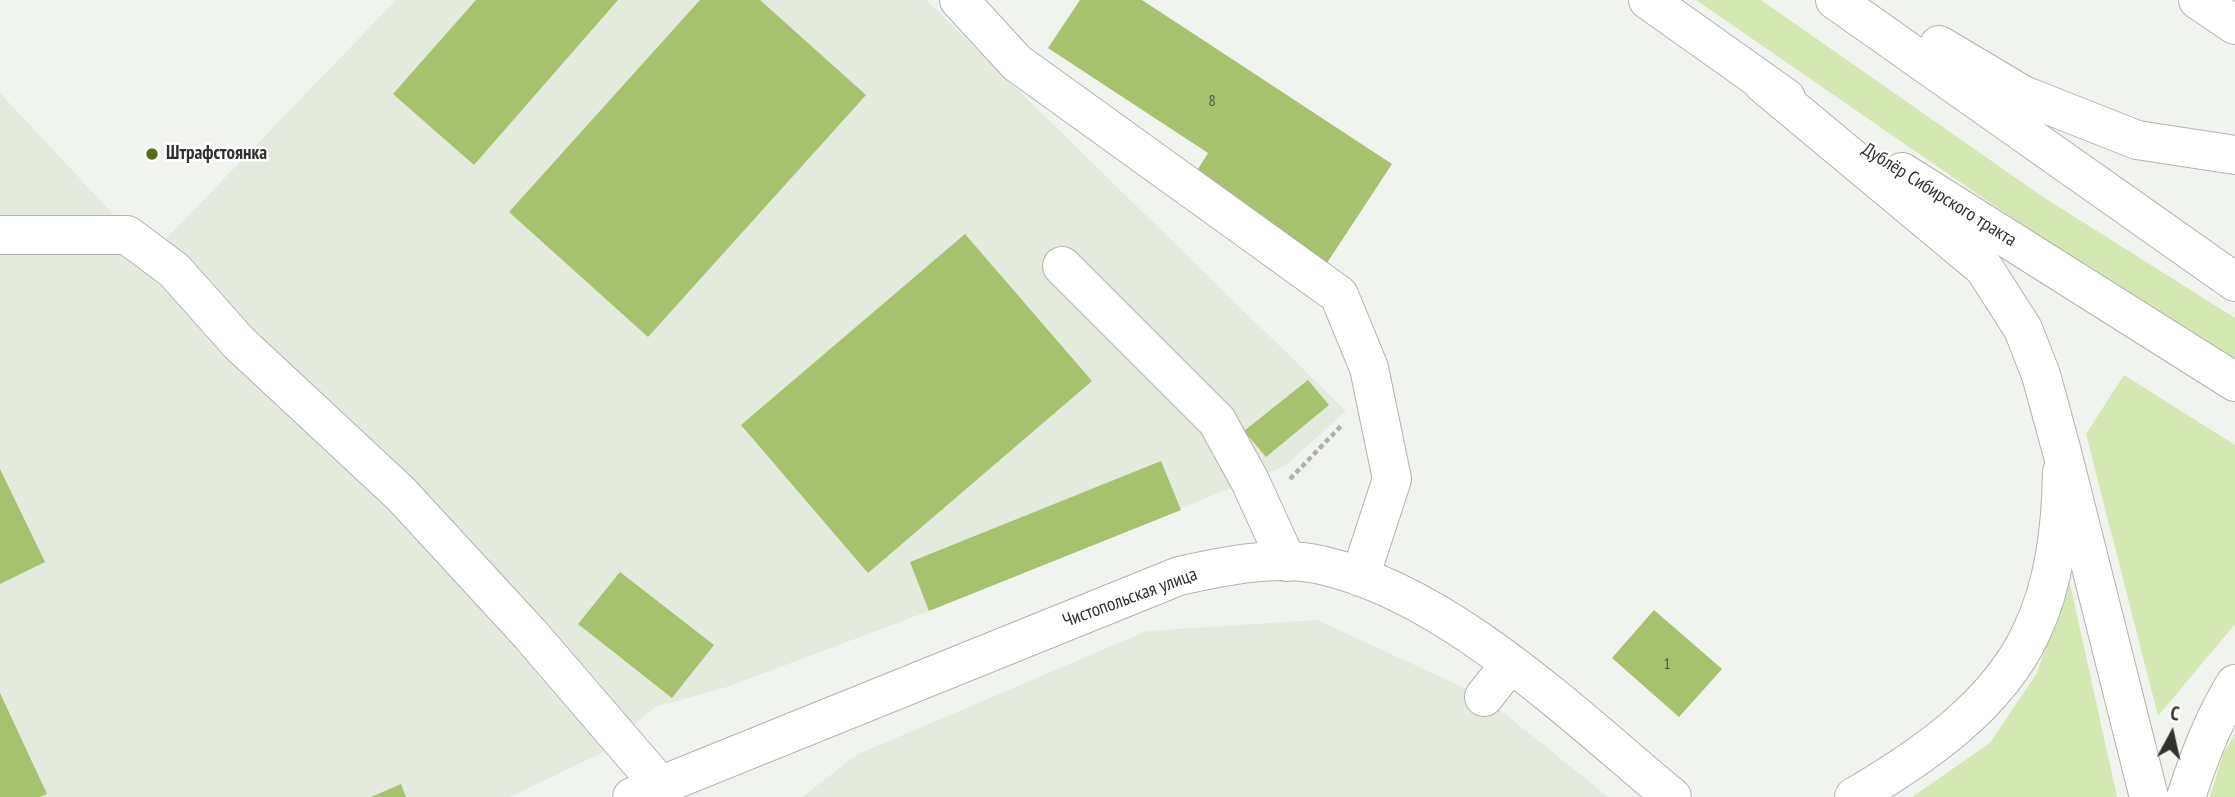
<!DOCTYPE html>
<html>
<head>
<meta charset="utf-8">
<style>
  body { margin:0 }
  #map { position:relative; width:2235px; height:797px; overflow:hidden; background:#f1f3ee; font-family:"PT Sans Narrow",sans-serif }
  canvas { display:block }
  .north { position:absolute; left:2137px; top:699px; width:70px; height:70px; -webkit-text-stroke:5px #fff; paint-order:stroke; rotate:8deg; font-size:19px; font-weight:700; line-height:28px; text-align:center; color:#313230 }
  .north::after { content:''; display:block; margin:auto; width:24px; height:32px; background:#313230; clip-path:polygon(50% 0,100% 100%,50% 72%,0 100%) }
</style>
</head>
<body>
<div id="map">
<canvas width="2235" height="797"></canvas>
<div class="north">С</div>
</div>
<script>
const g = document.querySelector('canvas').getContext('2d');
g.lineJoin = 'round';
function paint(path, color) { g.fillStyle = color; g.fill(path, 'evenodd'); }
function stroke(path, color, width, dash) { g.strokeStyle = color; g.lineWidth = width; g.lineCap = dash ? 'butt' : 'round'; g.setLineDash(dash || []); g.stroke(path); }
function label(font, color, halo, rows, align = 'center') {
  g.font = font + ' "PT Sans Narrow",sans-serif'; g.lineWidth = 5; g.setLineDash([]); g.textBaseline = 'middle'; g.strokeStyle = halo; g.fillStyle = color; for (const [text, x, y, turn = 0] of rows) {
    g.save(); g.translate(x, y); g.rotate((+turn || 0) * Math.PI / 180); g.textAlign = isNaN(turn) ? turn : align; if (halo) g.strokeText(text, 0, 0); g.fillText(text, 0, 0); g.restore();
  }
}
paint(new Path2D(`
  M 396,0 L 926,0 L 1346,411 L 1285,466 L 929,611 L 727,687 L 655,707 L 601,753 L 510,797 L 0,797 L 0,93 L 114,215 L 162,243 Z
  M 1317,620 L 1484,697 L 1608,797 L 802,797 L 858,754 L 1147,631 Z`), '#e5eade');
paint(new Path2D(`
  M 1696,0 L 1761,0 L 2043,197 L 2235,318 L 2235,367 L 1986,200 Z
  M 2124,375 L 2235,445 L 2235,624 L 2158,716 L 2086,434 Z
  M 2069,579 L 2117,797 L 1912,797 L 1990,743 L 2037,673 Z
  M 2235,734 L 2235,797 L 2210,797 L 2223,754 Z`), '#d5e7b2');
paint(new Path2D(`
  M 476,0 L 618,0 L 474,165 L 393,94 Z
  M 700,0 L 760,0 L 866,95 L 648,337 L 509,212 Z
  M 1080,0 L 1142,0 L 1392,164 L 1323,269 L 1190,182 L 1208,153 L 1048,48 Z
  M 965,234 L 1092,381 L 868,573 L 741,425 Z
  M 1308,380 L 1329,405 L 1266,457 L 1244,431 Z
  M 1161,461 L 1181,510 L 929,611 L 910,562 Z
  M 0,469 L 45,562 L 0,584 Z
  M 620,572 L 714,645 L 672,698 L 578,624 Z
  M 1654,610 L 1722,669 L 1679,717 L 1612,658 Z
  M 0,693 L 47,794 L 40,797 L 0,797 Z
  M 401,784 L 406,797 L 371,797 Z`), '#a7c16e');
const minor = new Path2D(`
  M 959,0 L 1017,63 L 1339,295 L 1369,368 L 1392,479 L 1360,577
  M 2198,0 L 2235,25
  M 0,235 L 127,235 L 174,270 L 239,343 L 401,494 L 530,634 L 659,784
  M 1062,266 L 1217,421 L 1250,481 L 1287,562
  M 1484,697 L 1510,664
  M 632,797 L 1179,576 C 1225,566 1274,555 1321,565 C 1448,593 1573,715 1672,797
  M 1854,797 C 1922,757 1997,706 2031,633 C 2055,583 2061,526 2062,472`);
const major = new Path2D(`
  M 1648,0 L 1786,98
  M 1835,0 L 2235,282
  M 1939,45 L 2023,95 L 2137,140 L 2235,155
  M 1763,84 L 1984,268 L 2023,329 L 2041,375 L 2062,452 L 2149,797
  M 1902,172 L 2235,382
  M 2186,797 C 2199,757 2213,720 2235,684`);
stroke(minor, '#b1b3af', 40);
stroke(major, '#b1b3af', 40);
stroke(new Path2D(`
  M 1290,479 L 1342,425`), '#afb1ad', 4.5, [5, 3.5]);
stroke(minor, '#fff', 38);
stroke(major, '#fff', 38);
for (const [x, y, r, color] of [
  [152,154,7,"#566b1a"]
]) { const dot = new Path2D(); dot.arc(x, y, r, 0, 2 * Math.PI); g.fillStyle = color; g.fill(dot); stroke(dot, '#fff', 2.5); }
label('16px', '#4e5640', null, [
  ["8",1212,101],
  ["1",1667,664]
]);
label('bold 19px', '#313230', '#fff', [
  ["Штрафстоянка",166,154]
], 'left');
label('19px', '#313230', '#fff', [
  ["Дублёр Сибирского тракта",1939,195,32],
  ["Чистопольская улица",1130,598,-20]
]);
</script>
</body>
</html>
